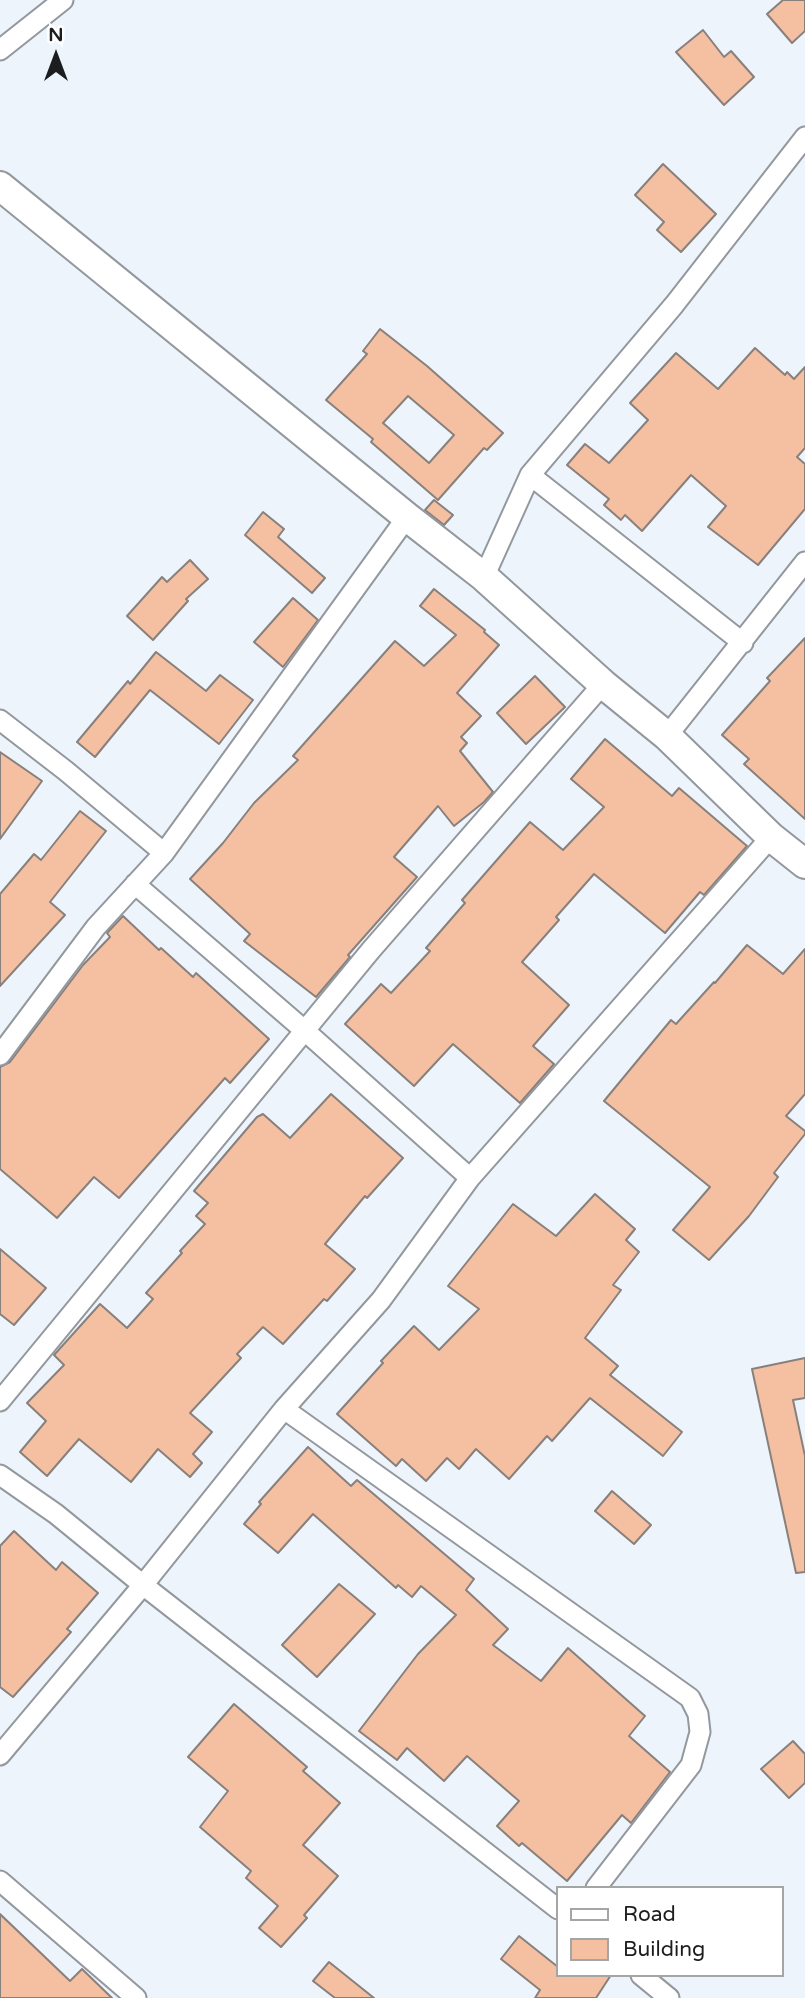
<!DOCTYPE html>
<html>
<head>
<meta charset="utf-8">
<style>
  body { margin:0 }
  #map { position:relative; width:805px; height:1998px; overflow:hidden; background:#eef4fb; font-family:"Varela Round",sans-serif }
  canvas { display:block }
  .legend { position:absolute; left:556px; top:1886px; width:228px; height:91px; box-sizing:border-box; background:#fff; border:2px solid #a4a5a5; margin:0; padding:9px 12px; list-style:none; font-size:21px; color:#1b1d1f }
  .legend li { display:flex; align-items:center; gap:14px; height:35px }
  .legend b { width:35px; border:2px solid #a4a5a5 }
  .north { position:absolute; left:21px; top:21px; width:70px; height:70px; -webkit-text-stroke:5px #fff; paint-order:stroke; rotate:0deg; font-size:19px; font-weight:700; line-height:28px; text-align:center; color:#1b1d1f }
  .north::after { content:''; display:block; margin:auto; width:24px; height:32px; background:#1b1d1f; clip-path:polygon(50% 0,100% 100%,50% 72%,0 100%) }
</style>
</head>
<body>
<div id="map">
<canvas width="805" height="1998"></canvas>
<ul class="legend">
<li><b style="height:9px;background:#fff"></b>Road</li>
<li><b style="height:19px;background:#f5c0a2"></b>Building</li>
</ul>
<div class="north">N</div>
</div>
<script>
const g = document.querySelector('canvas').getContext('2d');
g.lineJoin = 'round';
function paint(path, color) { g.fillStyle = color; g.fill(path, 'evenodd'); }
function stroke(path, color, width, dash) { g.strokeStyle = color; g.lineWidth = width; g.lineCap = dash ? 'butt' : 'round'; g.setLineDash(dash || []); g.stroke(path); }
const building = new Path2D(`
  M 783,0 L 805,0 L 805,31 L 792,43 L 767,14 Z
  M 703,30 L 724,57 L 731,51 L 754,77 L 724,105 L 676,52 Z
  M 663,164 L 716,214 L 681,252 L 657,230 L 664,222 L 635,195 Z
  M 380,329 L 427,366 L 503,433 L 487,450 L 484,448 L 438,500 L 371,442 L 373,439 L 326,400 L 367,354 L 363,351 ZM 408,396 L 454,435 L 429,463 L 383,423 Z
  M 755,348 L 785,375 L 787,372 L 794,379 L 805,367 L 805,448 L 797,457 L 805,464 L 805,509 L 758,565 L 708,527 L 726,506 L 691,475 L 642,531 L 625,515 L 621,520 L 604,505 L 609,499 L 567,465 L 585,444 L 609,463 L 648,420 L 630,403 L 676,353 L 718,389 Z
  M 434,500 L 453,515 L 444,525 L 425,510 Z
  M 263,512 L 284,529 L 278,537 L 325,578 L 312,593 L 245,535 Z
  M 190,560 L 208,579 L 186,599 L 188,601 L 153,640 L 127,616 L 162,577 L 167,582 Z
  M 434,589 L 485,630 L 484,632 L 499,645 L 457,693 L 481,716 L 461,737 L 467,743 L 460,751 L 493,792 L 484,802 L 454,826 L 438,806 L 394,857 L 417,877 L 348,955 L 350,957 L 316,997 L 244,941 L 250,934 L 190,879 L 223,843 L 254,803 L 298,760 L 293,756 L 395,641 L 424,666 L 456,635 L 420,606 Z
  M 293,598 L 318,620 L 283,667 L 254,642 Z
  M 805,638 L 805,819 L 744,764 L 749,759 L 722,735 L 770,681 L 767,678 Z
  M 156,652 L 206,691 L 220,675 L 253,700 L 219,744 L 150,690 L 95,757 L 77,742 L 128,681 L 130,684 Z
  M 535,676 L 565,707 L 526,744 L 497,713 Z
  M 605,739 L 672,796 L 679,788 L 747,846 L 704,895 L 700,892 L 665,933 L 594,874 L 556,917 L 559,920 L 522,962 L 569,1005 L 533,1046 L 554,1064 L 520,1103 L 453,1044 L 414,1086 L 345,1024 L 381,984 L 391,993 L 430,951 L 426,948 L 465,903 L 462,900 L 530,822 L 563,850 L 604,807 L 571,779 Z
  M 0,752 L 42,781 L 0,839 Z
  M 80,811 L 106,831 L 50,902 L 65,915 L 0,986 L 0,894 L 34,854 L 41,860 Z
  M 123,916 L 159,950 L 161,948 L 193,977 L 196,973 L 269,1039 L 230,1083 L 225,1078 L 119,1198 L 94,1177 L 57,1218 L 0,1169 L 0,1067 L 10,1062 L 83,965 L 110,937 L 107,933 Z
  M 747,945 L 783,974 L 805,949 L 805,1094 L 786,1116 L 805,1131 L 805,1134 L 774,1173 L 778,1177 L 749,1216 L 709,1260 L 673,1230 L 710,1187 L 604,1101 L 671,1020 L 676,1024 L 714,982 L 715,983 Z
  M 331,1094 L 403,1158 L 367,1198 L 365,1196 L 325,1244 L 355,1269 L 327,1301 L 324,1299 L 283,1344 L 263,1327 L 237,1354 L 241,1358 L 190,1413 L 212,1432 L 193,1454 L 202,1463 L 190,1477 L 158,1449 L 131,1482 L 79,1439 L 47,1476 L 20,1452 L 46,1421 L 27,1403 L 64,1365 L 54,1355 L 100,1304 L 127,1328 L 153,1299 L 146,1293 L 182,1253 L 180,1251 L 205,1224 L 196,1216 L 208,1203 L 194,1191 L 257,1117 L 263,1114 L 290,1138 Z
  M 595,1194 L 635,1229 L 626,1240 L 639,1252 L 613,1285 L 621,1290 L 585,1338 L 618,1366 L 610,1375 L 682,1432 L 663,1456 L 590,1398 L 552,1441 L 547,1436 L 509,1479 L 476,1449 L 459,1469 L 447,1458 L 426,1481 L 402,1459 L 396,1466 L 337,1414 L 383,1363 L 381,1361 L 414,1326 L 439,1350 L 479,1309 L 448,1286 L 513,1204 L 556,1236 Z
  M 0,1249 L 46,1288 L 14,1325 L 0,1314 Z
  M 805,1358 L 805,1398 L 793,1400 L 805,1456 L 805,1572 L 796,1573 L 752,1369 Z
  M 308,1447 L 351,1486 L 357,1480 L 474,1579 L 466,1590 L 508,1629 L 493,1645 L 541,1681 L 568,1648 L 645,1716 L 629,1736 L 670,1772 L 631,1823 L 622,1815 L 567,1881 L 522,1843 L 519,1846 L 497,1826 L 519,1801 L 467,1756 L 444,1781 L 407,1748 L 397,1760 L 359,1731 L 418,1654 L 456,1615 L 421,1586 L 412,1597 L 398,1585 L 396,1588 L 313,1514 L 278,1553 L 244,1524 L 261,1504 L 259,1502 Z
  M 612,1491 L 651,1525 L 634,1544 L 595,1511 Z
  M 14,1531 L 56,1570 L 62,1562 L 98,1593 L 67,1629 L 71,1632 L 13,1697 L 0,1687 L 0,1546 Z
  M 339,1584 L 375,1614 L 317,1677 L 282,1645 Z
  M 234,1704 L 307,1767 L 303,1771 L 340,1803 L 303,1845 L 338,1876 L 304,1915 L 307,1918 L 281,1947 L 259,1928 L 278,1906 L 246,1878 L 251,1871 L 200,1827 L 228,1791 L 188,1757 Z
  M 793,1741 L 805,1754 L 805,1783 L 789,1798 L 761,1769 Z
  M 0,1914 L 70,1981 L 82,1969 L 112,1998 L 0,1998 Z
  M 519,1936 L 558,1967 L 558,1975 L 611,1975 L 596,1998 L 535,1998 L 540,1990 L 501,1959 Z
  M 329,1962 L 374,1998 L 335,1998 L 313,1981 Z`);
paint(building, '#f5c0a2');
stroke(building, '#88807c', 2);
const street = new Path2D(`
  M 0,50 L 63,0
  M 530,475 L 743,643
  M 484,577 L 530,475 L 674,305 L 805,137
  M 0,720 L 66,771 L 164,853
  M 667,736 L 805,562
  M 135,884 L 304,1030 L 470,1178
  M 0,1055 L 96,927 L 164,853 L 407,517
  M 0,1401 L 371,950 L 603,684
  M 284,1409 L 690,1698 L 698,1714 L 700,1732 L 691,1765 L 596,1888
  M 0,1475 L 56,1514 L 143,1585 L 558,1909
  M 0,1755 L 143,1585 L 284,1409 L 381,1300 L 470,1178 L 771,837
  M 0,1881 L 136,1998
  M 641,1975 L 669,1998`);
const secondary = new Path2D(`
  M 0,186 L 407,517 L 484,577 L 603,684 L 667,736 L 771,837 L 805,864`);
stroke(street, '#93989e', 23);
stroke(secondary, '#93989e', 32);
stroke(street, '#fff', 19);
stroke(secondary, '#fff', 28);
</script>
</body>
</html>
